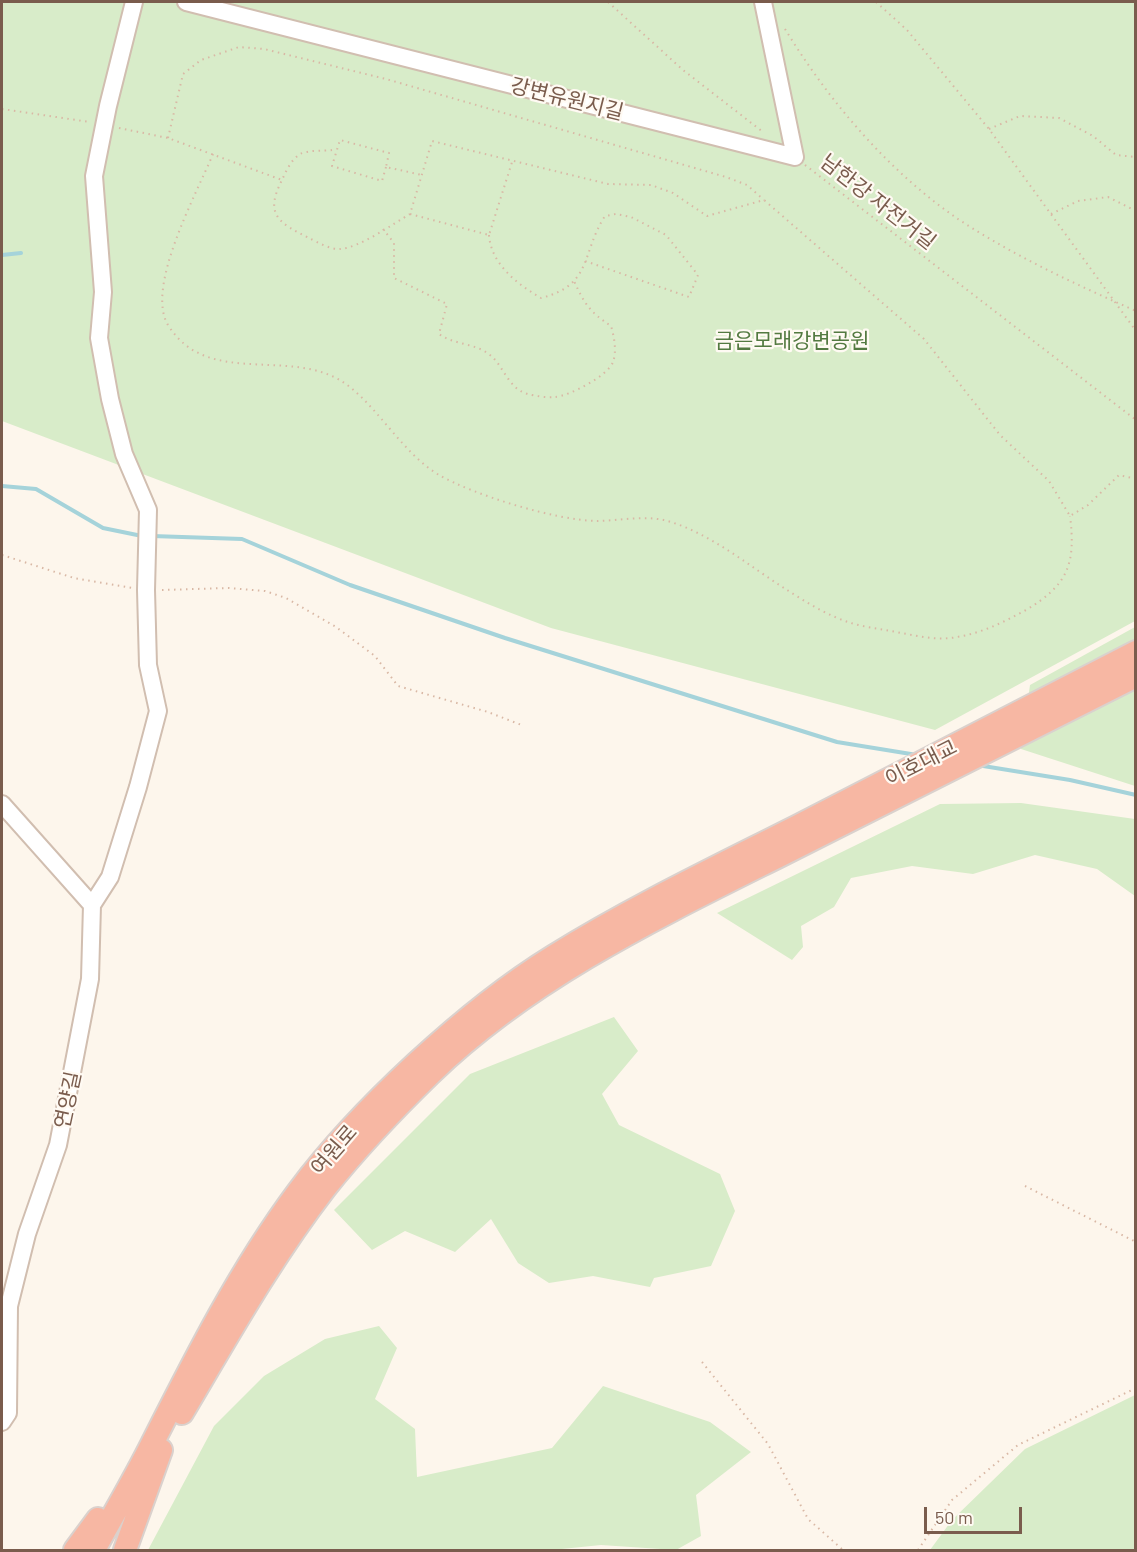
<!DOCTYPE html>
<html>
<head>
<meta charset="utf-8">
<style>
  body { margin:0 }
  #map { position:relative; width:1137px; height:1552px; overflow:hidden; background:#fdf6ec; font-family:Barlow,sans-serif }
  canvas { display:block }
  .frame { position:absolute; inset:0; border:3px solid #7a5c4d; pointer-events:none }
  .scale { position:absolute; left:924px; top:1507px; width:98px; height:27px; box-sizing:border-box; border:3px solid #7a5c4d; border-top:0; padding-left:8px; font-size:18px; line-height:21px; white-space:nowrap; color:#7a5c4d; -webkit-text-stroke:4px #fffaf3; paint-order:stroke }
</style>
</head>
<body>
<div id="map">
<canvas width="1137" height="1552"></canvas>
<div class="frame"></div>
<div class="scale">50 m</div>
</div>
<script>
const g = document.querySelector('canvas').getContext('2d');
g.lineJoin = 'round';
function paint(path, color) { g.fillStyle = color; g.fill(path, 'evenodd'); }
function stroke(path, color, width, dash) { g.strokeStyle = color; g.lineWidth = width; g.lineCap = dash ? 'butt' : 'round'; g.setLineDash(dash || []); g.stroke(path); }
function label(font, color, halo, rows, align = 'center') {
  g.font = font + ' Barlow,"Noto Sans KR",sans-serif'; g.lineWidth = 4.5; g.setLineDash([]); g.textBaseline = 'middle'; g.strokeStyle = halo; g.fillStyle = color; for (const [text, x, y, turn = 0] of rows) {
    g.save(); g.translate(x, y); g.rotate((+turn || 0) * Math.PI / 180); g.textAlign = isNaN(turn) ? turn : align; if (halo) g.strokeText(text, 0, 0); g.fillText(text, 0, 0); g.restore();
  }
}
paint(new Path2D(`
  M 2,2 L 1135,2 L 1135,621 L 935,730 L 551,628 L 2,421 Z
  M 1135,627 L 1135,786 L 1021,749 L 1030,685 Z
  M 1021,803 L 1135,819 L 1135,896 L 1097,869 L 1035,855 L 973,874 L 912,866 L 851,878 L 834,907 L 801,926 L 803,947 L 792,960 L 717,913 L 940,804 Z
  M 614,1017 L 638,1051 L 602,1094 L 619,1125 L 720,1174 L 735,1211 L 711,1266 L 654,1278 L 650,1287 L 593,1276 L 549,1283 L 518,1263 L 491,1219 L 455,1252 L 405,1231 L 372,1250 L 334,1210 L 470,1074 Z
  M 379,1326 L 397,1348 L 375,1399 L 415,1429 L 417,1477 L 552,1448 L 603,1386 L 710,1422 L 751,1452 L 696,1495 L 701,1536 L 676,1550 L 601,1545 L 552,1550 L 148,1550 L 214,1426 L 264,1376 L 325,1339 Z
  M 1135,1395 L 1135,1550 L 930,1550 L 952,1520 L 1025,1449 Z`), '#d8ecc9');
stroke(new Path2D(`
  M 2,255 L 21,253
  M 2,486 L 36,489 L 103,528 L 142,536
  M 152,536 L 242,539 L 350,585 L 505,638 L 837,742 L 917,755
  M 977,765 L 1070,780 L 1136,795`), '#a5d3da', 4);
const minor = new Path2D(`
  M 186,2 L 795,157 L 763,2
  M 2,804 L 92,905 L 90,979 L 58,1145 L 27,1234 L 9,1306 L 8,1413 L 2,1422
  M 92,905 L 110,877 L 138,787 L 158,711 L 148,665 L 146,590 L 148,510 L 124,454 L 110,399 L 99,338 L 103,292 L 94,176 L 108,106 L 134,2`);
const highway = new Path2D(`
  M 182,1413 C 227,1337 271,1258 325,1188 C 357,1148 393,1110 430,1074 C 529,978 659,916 781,855 C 899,795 1017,735 1136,676
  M 75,1550 L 98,1519
  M 94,1550 C 113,1515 134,1480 152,1444 C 196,1357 240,1270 298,1192 C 359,1110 468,1009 554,956 C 633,907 717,867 800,825 C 912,767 1024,710 1136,652
  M 125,1550 L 161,1450`);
stroke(minor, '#d1beb0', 20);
stroke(highway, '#dad1cd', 26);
stroke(new Path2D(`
  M 608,2 L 683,70 L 763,132
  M 876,2 L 907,30 L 989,129 L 1136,331
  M 785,29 C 829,101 888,171 958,219 C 1014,256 1075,284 1136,311
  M 2,109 L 90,122
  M 119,128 L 168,138 L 282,180
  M 989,129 L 1020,116 L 1059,118 L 1093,136 L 1116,155 L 1136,157
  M 168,138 L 183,74 L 201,60 L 239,47 L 264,49 L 386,79 L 726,177 L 747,185 L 764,200
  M 332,150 C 323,151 308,150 300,154 C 291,160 286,171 282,180 C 264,215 279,223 309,238 C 317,242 331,250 340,249 C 359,248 393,224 410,214 L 432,141 L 608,184 L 651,185 L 673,193 L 707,216 L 764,200 L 924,339 L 1000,435 L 1049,481 L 1070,516 L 1088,505 L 1119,475 L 1136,479
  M 213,154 C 197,193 145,287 168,325 C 209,391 295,343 350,387 C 381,412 405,455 439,475 C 474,495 555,520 596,521 C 620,521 647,514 671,522 C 712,535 748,565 784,588 C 804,601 828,616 851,623 C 867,628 884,629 901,633 C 919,636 937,641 957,637 C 982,633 1004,622 1026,610 C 1068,585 1076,564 1070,516
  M 805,165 L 1136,420
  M 386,167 L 382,181 L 332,166 L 340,140 L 389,153 L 386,167 L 422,175
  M 410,214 L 489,235 L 513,159
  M 1051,214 L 1078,201 L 1108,197 L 1136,211
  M 383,229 L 394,243 L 394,278 L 447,304 L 439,334 C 454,345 476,343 490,355 C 504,366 508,389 528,394 C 535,396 547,398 555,397 C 569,396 608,376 613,362 C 617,351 614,336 611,326 C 590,312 585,305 574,281
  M 489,235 C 491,264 517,284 541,298 C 593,285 581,253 605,216 L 616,214 L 631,217 L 666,235 L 698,275 L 689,297 L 585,261
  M 2,555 L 74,578 L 132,588
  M 162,590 L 228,588 L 265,591 L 286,598 L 336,627 L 375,656 L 398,686 L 488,712 L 524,726
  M 1025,1186 L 1136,1242
  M 702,1362 L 768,1444 L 808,1519 L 843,1550
  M 918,1550 L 952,1500 L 1018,1445 L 1136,1388`), '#d9b8a5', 2, [1.5, 4.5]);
stroke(minor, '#fff', 16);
stroke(highway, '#f7b7a3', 22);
label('21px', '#7a5c4d', '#fffaf3', [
  ["강변유원지길",567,99,14],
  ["남한강 자전거길",878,202,38],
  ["이호대교",921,763,-27],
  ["연양길",68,1100,-78],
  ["여원로",334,1150,-49]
]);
label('21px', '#537a41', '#fffaf3', [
  ["금은모래강변공원",792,341]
]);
</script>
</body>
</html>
